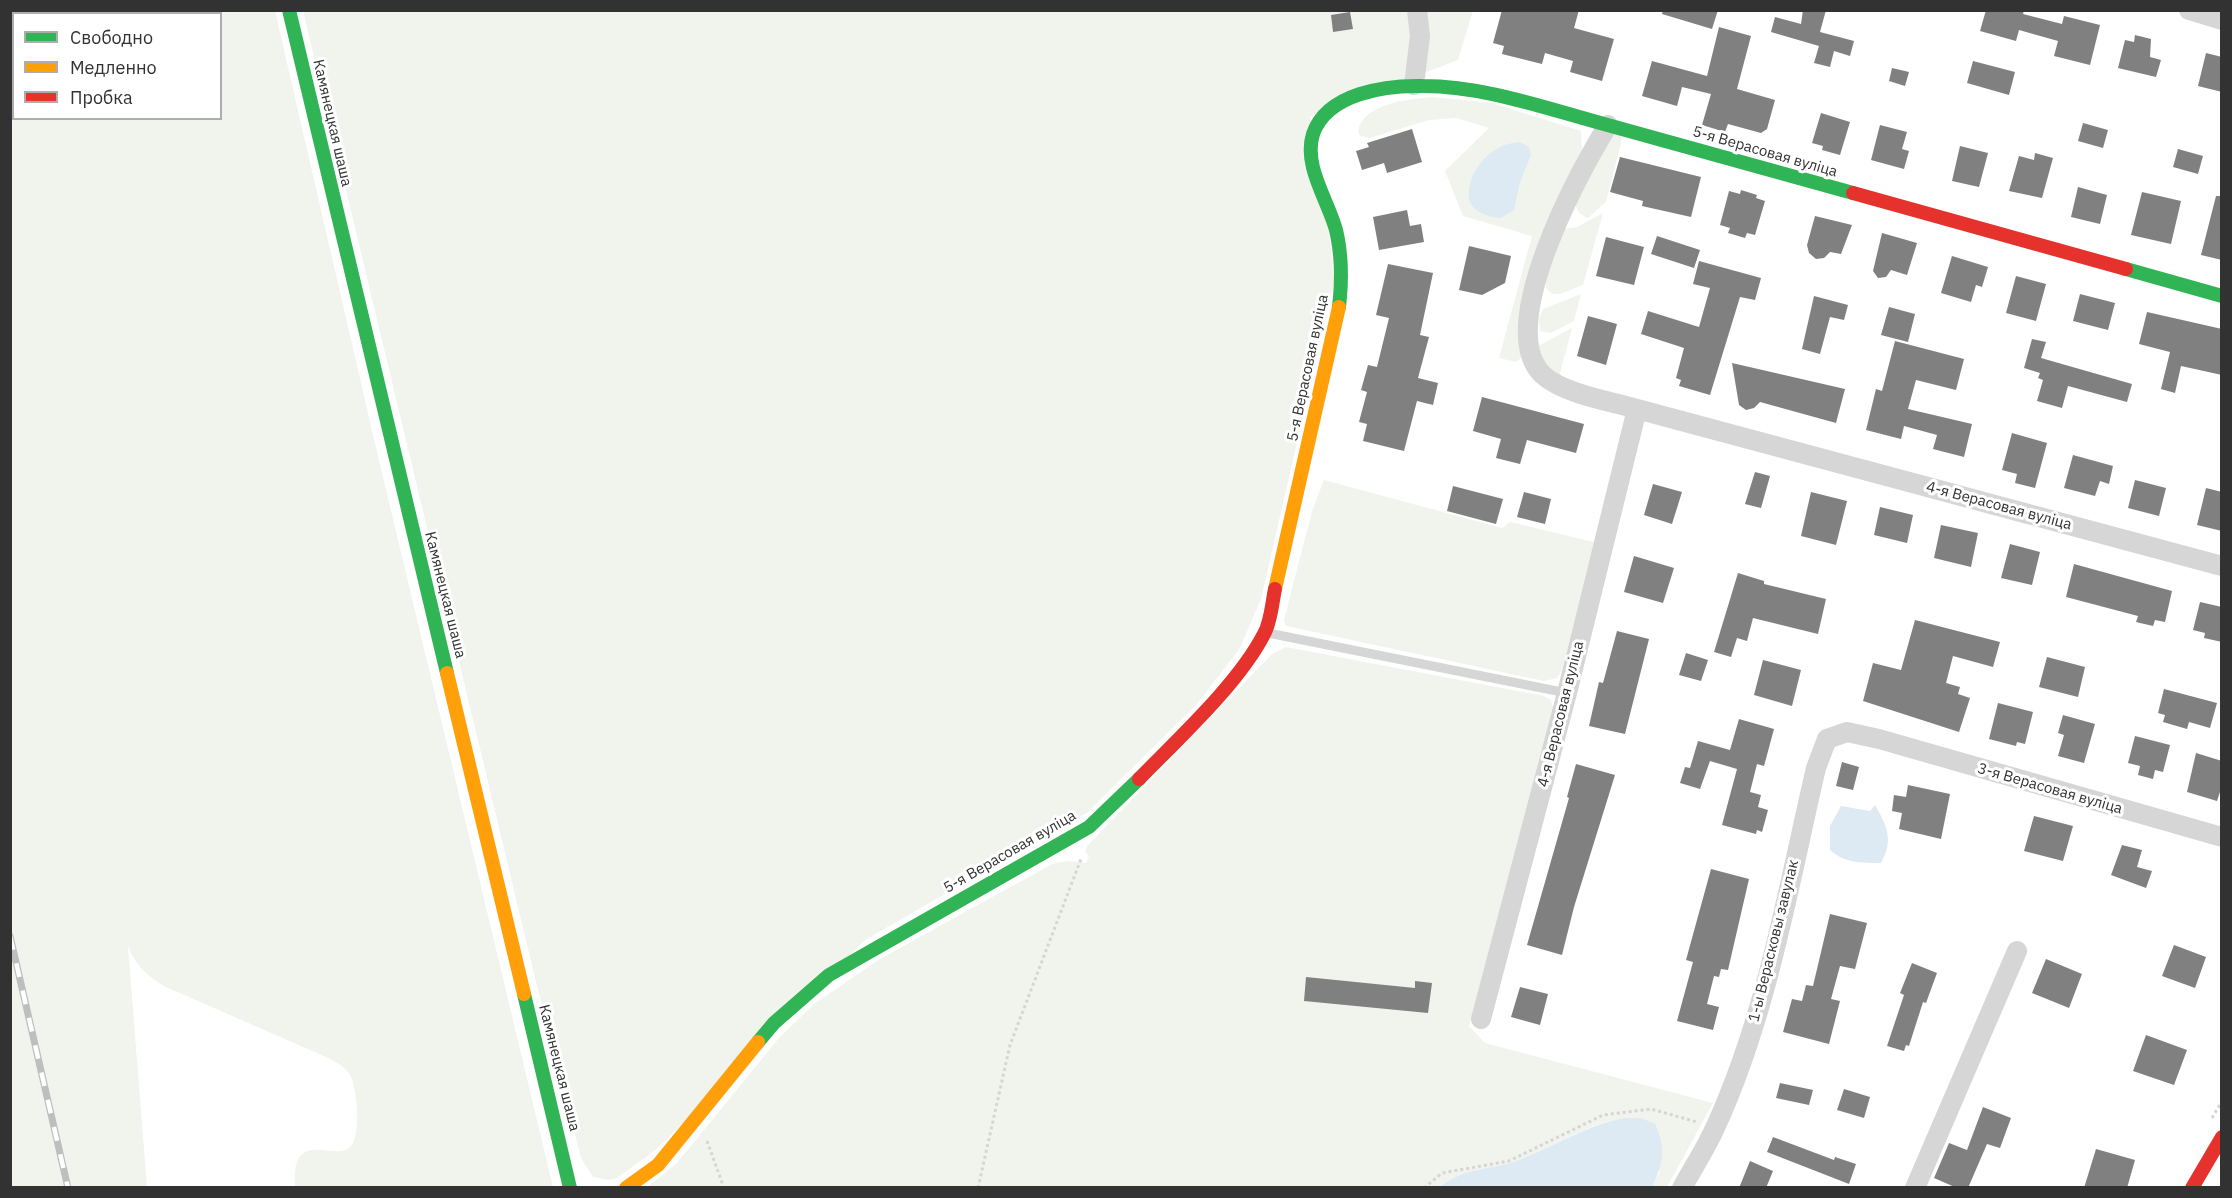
<!DOCTYPE html>
<html>
<head>
<meta charset="utf-8">
<style>
  body { margin:0 }
  #map { position:relative; width:2232px; height:1198px; overflow:hidden; background:#fff; font-family:"IBM Plex Sans",sans-serif }
  canvas { display:block }
  .frame { position:absolute; inset:0; border:12px solid #323232; pointer-events:none }
  .legend { position:absolute; left:12px; top:12px; width:210px; height:108px; box-sizing:border-box; background:#fff; border:2px solid #adadad; margin:0; padding:8px 10px; list-style:none; font-size:18px; color:#323232 }
  .legend li { display:flex; align-items:center; gap:12px; height:30px }
  .legend b { width:30px; border:2px solid #adadad }
</style>
</head>
<body>
<div id="map">
<canvas width="2232" height="1198"></canvas>
<div class="frame"></div>
<ul class="legend">
<li><b style="height:8px;background:#30b455"></b>Свободно</li>
<li><b style="height:8px;background:#ff9f0a"></b>Медленно</li>
<li><b style="height:8px;background:#e5322d"></b>Пробка</li>
</ul>
</div>
<script>
const g = document.querySelector('canvas').getContext('2d');
g.lineJoin = 'round';
function paint(path, color) { g.fillStyle = color; g.fill(path, 'evenodd'); }
function stroke(path, color, width, dash) { g.strokeStyle = color; g.lineWidth = width; g.lineCap = dash ? 'butt' : 'round'; g.setLineDash(dash || []); g.stroke(path); }
function label(font, color, halo, rows, align = 'center') {
  g.font = font + ' "IBM Plex Sans",sans-serif'; g.lineWidth = 6; g.setLineDash([]); g.textBaseline = 'middle'; g.strokeStyle = halo; g.fillStyle = color; for (const [text, x, y, turn = 0] of rows) {
    g.save(); g.translate(x, y); g.rotate((+turn || 0) * Math.PI / 180); g.textAlign = isNaN(turn) ? turn : align; if (halo) g.strokeText(text, 0, 0); g.fillText(text, 0, 0); g.restore();
  }
}
paint(new Path2D(`
  M 11,11 L 275,11 L 377,452 L 553,1187 L 295,1187 C 291,1127 332,1161 349,1148 C 362,1138 357,1090 351,1077 C 346,1066 335,1062 326,1057 L 166,987 C 147,976 136,966 128,946 L 147,1187 L 11,1187 ZM 14,14 L 220,14 L 220,118 L 14,118 Z
  M 303,11 L 1473,11 L 1458,60 L 1310,117 L 1330,240 L 1334,282 L 1261,599 L 1240,648 L 1197,704 L 1088,812 L 865,940 L 657,1149 L 617,1178 L 609,1180 L 593,1177 L 581,1158 L 535,978 Z
  M 1433,97 L 1492,103 L 1581,131 L 1582,149 L 1545,230 L 1522,357 L 1516,362 L 1499,358 L 1532,236 L 1463,216 L 1445,171 L 1489,128 L 1456,118 L 1429,120 L 1370,138 L 1360,136 L 1358,132 C 1362,103 1410,99 1433,97 Z
  M 1627,119 L 1606,202 L 1588,218 C 1580,215 1576,210 1575,202 L 1607,143 Z
  M 1603,213 L 1583,285 L 1560,294 L 1552,294 L 1546,288 L 1546,274 L 1564,229 L 1577,227 Z
  M 1581,294 L 1574,321 L 1551,333 L 1540,331 L 1539,319 L 1543,309 Z
  M 1572,328 L 1559,377 L 1545,369 L 1538,346 Z
  M 1324,480 L 1502,528 L 1510,522 L 1594,542 L 1562,670 L 1557,678 L 1544,681 L 1286,626 L 1284,620 L 1312,511 Z
  M 1286,647 L 1544,696 L 1551,700 L 1554,711 L 1469,1026 L 1485,1043 L 1713,1103 L 1667,1187 L 1652,1187 L 1660,1172 L 1641,1118 C 1585,1117 1558,1150 1510,1164 C 1485,1171 1461,1168 1440,1187 L 646,1188 L 677,1163 L 779,1038 L 814,1004 L 880,959 L 1054,863 L 1068,861 L 1086,863 L 1089,856 L 1085,852 L 1087,846 L 1272,654 Z`), '#f0f4ed');
paint(new Path2D(`
  M 1519,142 L 1529,147 L 1531,155 L 1520,182 L 1514,210 L 1501,218 C 1487,217 1475,213 1469,200 C 1466,171 1491,144 1519,142 Z
  M 1875,805 C 1887,826 1894,840 1881,863 C 1862,863 1844,863 1830,850 L 1830,826 L 1841,806 L 1870,811 Z
  M 1624,1118 L 1641,1118 L 1655,1124 C 1666,1146 1663,1166 1652,1187 L 1440,1187 C 1464,1166 1494,1171 1522,1159 C 1558,1145 1584,1126 1624,1118 Z`), '#dde9f3');
paint(new Path2D(`
  M 1502,10 L 1579,10 L 1574,28 L 1614,39 L 1602,81 L 1570,72 L 1573,61 L 1545,53 L 1542,64 L 1502,54 L 1504,46 L 1493,43 Z
  M 1663,10 L 1718,10 L 1712,29 L 1662,14 Z
  M 1803,10 L 1826,10 L 1820,32 L 1854,41 L 1850,56 L 1834,51 L 1830,67 L 1814,63 L 1819,46 L 1771,32 L 1775,17 L 1801,24 Z
  M 1986,10 L 2024,10 L 2023,14 L 2062,24 L 2064,16 L 2100,25 L 2090,65 L 2054,56 L 2058,41 L 2019,30 L 2016,41 L 1980,31 Z
  M 1350,12 L 1353,29 L 1333,32 L 1331,15 Z
  M 1719,27 L 1751,36 L 1737,89 L 1775,100 L 1767,129 L 1761,133 L 1728,124 L 1725,132 L 1702,125 L 1711,94 L 1682,87 L 1677,106 L 1642,96 L 1652,61 L 1707,76 Z
  M 2135,35 L 2151,39 L 2150,57 L 2161,60 L 2156,77 L 2118,68 L 2125,40 L 2134,42 Z
  M 2206,53 L 2222,57 L 2222,92 L 2198,86 Z
  M 1973,61 L 2015,72 L 2009,95 L 1967,83 Z
  M 1892,68 L 1909,72 L 1905,86 L 1889,81 Z
  M 1821,113 L 1850,122 L 1840,155 L 1822,150 L 1823,146 L 1812,143 Z
  M 2083,123 L 2108,130 L 2103,148 L 2078,141 Z
  M 1880,125 L 1907,132 L 1902,149 L 1909,151 L 1904,169 L 1871,160 Z
  M 1412,129 L 1422,162 L 1387,173 L 1384,163 L 1362,170 L 1356,151 L 1369,147 L 1367,143 Z
  M 1960,146 L 1988,153 L 1979,187 L 1952,181 Z
  M 2178,149 L 2203,156 L 2198,174 L 2173,167 Z
  M 2035,153 L 2053,158 L 2042,198 L 2009,191 L 2019,156 L 2034,160 Z
  M 1620,157 L 1701,177 L 1691,217 L 1642,206 L 1643,201 L 1610,192 Z
  M 2078,187 L 2107,195 L 2100,224 L 2071,217 Z
  M 1741,190 L 1757,195 L 1756,198 L 1765,201 L 1755,235 L 1747,233 L 1745,238 L 1728,233 L 1730,228 L 1720,225 L 1729,191 L 1740,194 Z
  M 2142,192 L 2181,201 L 2171,244 L 2131,235 Z
  M 2216,196 L 2222,196 L 2222,260 L 2201,255 Z
  M 1407,210 L 1410,226 L 1421,224 L 1424,242 L 1379,250 L 1373,217 Z
  M 1815,216 L 1852,225 L 1841,254 L 1830,252 L 1824,258 L 1816,259 L 1809,253 L 1807,245 Z
  M 1882,233 L 1917,243 L 1907,275 L 1891,270 L 1886,277 L 1878,278 L 1873,271 Z
  M 1657,236 L 1700,250 L 1694,268 L 1651,254 Z
  M 1606,237 L 1644,247 L 1634,285 L 1596,276 Z
  M 1469,246 L 1511,256 L 1505,283 L 1482,295 L 1459,290 Z
  M 1952,256 L 1988,267 L 1982,287 L 1976,285 L 1971,302 L 1941,293 Z
  M 1699,261 L 1761,278 L 1755,300 L 1740,297 L 1710,395 L 1679,386 L 1681,380 L 1676,378 L 1684,348 L 1641,334 L 1648,311 L 1699,327 L 1710,288 L 1693,284 Z
  M 1388,264 L 1433,273 L 1420,335 L 1429,337 L 1418,378 L 1438,383 L 1433,405 L 1417,401 L 1404,451 L 1363,441 L 1367,424 L 1359,422 L 1367,392 L 1361,390 L 1368,365 L 1377,367 L 1389,318 L 1376,315 Z
  M 2016,276 L 2046,284 L 2036,321 L 2006,313 Z
  M 2080,294 L 2115,303 L 2108,330 L 2073,321 Z
  M 1814,296 L 1848,305 L 1844,320 L 1830,317 L 1820,354 L 1802,349 Z
  M 1889,307 L 1915,314 L 1908,342 L 1881,335 Z
  M 2147,312 L 2222,329 L 2222,375 L 2181,366 L 2175,393 L 2161,389 L 2170,352 L 2139,344 Z
  M 1588,316 L 1617,324 L 1606,365 L 1577,356 Z
  M 2032,339 L 2046,342 L 2041,358 L 2132,384 L 2127,402 L 2068,386 L 2062,408 L 2037,401 L 2043,380 L 2038,378 L 2040,373 L 2024,368 Z
  M 1895,341 L 1964,359 L 1956,390 L 1916,380 L 1908,409 L 1972,424 L 1964,457 L 1933,449 L 1937,435 L 1904,426 L 1901,439 L 1866,430 L 1876,389 L 1882,391 Z
  M 1732,363 L 1845,389 L 1836,423 L 1760,402 L 1754,408 L 1746,410 L 1739,405 Z
  M 1482,397 L 1584,424 L 1576,453 L 1527,440 L 1520,464 L 1496,458 L 1501,439 L 1473,431 Z
  M 2012,433 L 2047,443 L 2035,488 L 2015,483 L 2017,474 L 2002,470 Z
  M 2073,455 L 2113,466 L 2109,484 L 2100,481 L 2095,496 L 2064,488 Z
  M 1755,472 L 1770,476 L 1761,508 L 1745,504 Z
  M 2135,480 L 2166,488 L 2159,516 L 2128,508 Z
  M 1653,484 L 1682,492 L 1672,524 L 1644,515 Z
  M 1453,486 L 1503,499 L 1496,524 L 1447,511 Z
  M 2206,488 L 2222,492 L 2222,531 L 2197,525 Z
  M 1524,492 L 1551,499 L 1545,524 L 1517,517 Z
  M 1811,492 L 1847,501 L 1836,545 L 1801,536 Z
  M 1880,507 L 1913,515 L 1907,543 L 1874,535 Z
  M 1941,525 L 1978,533 L 1971,567 L 1934,558 Z
  M 2010,544 L 2040,552 L 2032,585 L 2001,578 Z
  M 1634,556 L 1674,568 L 1663,603 L 1624,592 Z
  M 2074,564 L 2172,591 L 2165,622 L 2155,620 L 2153,626 L 2136,622 L 2138,616 L 2066,597 Z
  M 1738,573 L 1764,581 L 1764,584 L 1826,599 L 1818,634 L 1753,618 L 1747,641 L 1737,638 L 1731,657 L 1714,652 Z
  M 2200,602 L 2222,607 L 2222,642 L 2204,638 L 2205,633 L 2193,630 Z
  M 1915,620 L 2000,642 L 1993,667 L 1953,656 L 1946,683 L 1960,687 L 1958,694 L 1970,698 L 1959,732 L 1863,701 L 1873,663 L 1901,670 Z
  M 1617,631 L 1649,639 L 1625,734 L 1589,726 L 1599,682 L 1603,683 Z
  M 1686,653 L 1708,660 L 1701,681 L 1679,675 Z
  M 2047,657 L 2085,667 L 2078,697 L 2039,687 Z
  M 1763,660 L 1801,670 L 1792,706 L 1754,695 Z
  M 2164,689 L 2217,703 L 2210,728 L 2189,722 L 2187,729 L 2163,722 L 2165,715 L 2158,713 Z
  M 1998,703 L 2033,712 L 2025,744 L 2017,742 L 2016,746 L 1989,739 Z
  M 2063,715 L 2095,724 L 2084,763 L 2058,756 L 2064,735 L 2058,733 Z
  M 1739,719 L 1774,729 L 1764,766 L 1757,764 L 1750,792 L 1761,795 L 1758,807 L 1768,810 L 1762,832 L 1757,830 L 1756,834 L 1722,825 L 1737,769 L 1710,761 L 1700,789 L 1680,783 L 1685,767 L 1690,768 L 1698,741 L 1730,750 Z
  M 2135,736 L 2170,745 L 2163,772 L 2155,770 L 2153,779 L 2138,775 L 2140,766 L 2128,763 Z
  M 2196,753 L 2222,761 L 2222,786 L 2217,801 L 2187,792 Z
  M 1842,762 L 1859,767 L 1853,790 L 1836,786 Z
  M 1576,764 L 1615,775 L 1574,907 L 1562,955 L 1527,945 L 1569,798 L 1567,797 Z
  M 1908,785 L 1950,794 L 1941,839 L 1899,829 L 1902,813 L 1892,811 L 1894,795 L 1906,797 Z
  M 2034,816 L 2073,826 L 2063,861 L 2024,851 Z
  M 2122,845 L 2142,850 L 2137,867 L 2152,871 L 2146,888 L 2111,875 Z
  M 1711,869 L 1749,879 L 1728,970 L 1721,969 L 1719,977 L 1714,976 L 1707,1004 L 1719,1007 L 1713,1030 L 1677,1021 L 1693,962 L 1686,960 Z
  M 1830,914 L 1867,923 L 1855,969 L 1840,966 L 1831,999 L 1840,1001 L 1829,1044 L 1783,1032 L 1792,999 L 1802,1001 L 1806,985 L 1813,986 Z
  M 2174,945 L 2206,957 L 2195,988 L 2162,976 Z
  M 2046,959 L 2082,974 L 2069,1008 L 2032,993 Z
  M 1912,963 L 1937,973 L 1926,1003 L 1923,1002 L 1909,1046 L 1906,1045 L 1904,1051 L 1887,1046 L 1904,995 L 1900,993 Z
  M 1306,977 L 1415,988 L 1415,981 L 1432,983 L 1428,1013 L 1304,1001 Z
  M 1520,987 L 1548,994 L 1540,1025 L 1511,1017 Z
  M 2146,1035 L 2187,1050 L 2174,1085 L 2133,1071 Z
  M 1780,1083 L 1813,1090 L 1809,1105 L 1776,1098 Z
  M 1844,1089 L 1870,1097 L 1864,1118 L 1837,1110 Z
  M 1983,1107 L 2011,1118 L 2000,1148 L 1987,1144 L 1968,1188 L 1957,1188 L 1934,1178 L 1949,1143 L 1967,1150 Z
  M 1773,1137 L 1834,1160 L 1835,1157 L 1856,1164 L 1849,1184 L 1767,1152 Z
  M 2096,1149 L 2135,1160 L 2127,1188 L 2084,1188 Z
  M 1750,1161 L 1773,1171 L 1766,1188 L 1739,1188 Z`), '#808080');
stroke(new Path2D(`
  M 2212,1118 L 2222,1101
  M 707,1141 L 724,1188
  M 978,1188 L 1010,1045 L 1081,859
  M 1424,1188 L 1442,1173 L 1509,1161 L 1603,1115 L 1651,1109 L 1697,1122`), '#d5d5d5', 3, [3, 3]);
stroke(new Path2D(`
  M 1268,633 L 1567,693`), '#d6d6d6', 9);
stroke(new Path2D(`
  M 2189,10 L 2222,20
  M 1414,85 L 1420,36 L 1417,10
  M 1608,125 C 1580,171 1493,328 1543,375 C 1564,394 1610,401 1637,409 L 2222,566
  M 1481,1019 L 1567,693 L 1637,409
  M 1682,1188 C 1693,1168 1706,1148 1715,1128 C 1767,1015 1788,888 1816,768 L 1827,739 L 1847,732 L 1879,739 L 2222,837
  M 1915,1188 L 2017,951`), '#d6d6d6', 20);
stroke(new Path2D(`
  M 289,10 L 447,673
  M 2126,269 L 2222,296
  M 1339,307 C 1342,281 1342,255 1336,230 C 1328,200 1303,166 1313,134 C 1327,93 1386,85 1423,86 C 1484,86 1545,108 1604,124 C 1687,147 1770,170 1853,193
  M 524,994 L 570,1188
  M 758,1042 L 774,1023 L 829,975 L 1089,827 L 1139,779`), '#30b455', 14);
stroke(new Path2D(`
  M 1275,589 L 1339,307
  M 447,673 L 524,994
  M 626,1188 L 658,1165 L 758,1042`), '#ff9f0a', 14);
stroke(new Path2D(`
  M 1853,193 L 2126,269
  M 1139,779 C 1178,739 1239,683 1264,634 C 1271,622 1272,603 1275,589
  M 2192,1188 L 2222,1137`), '#e5322d', 14);
const rail = new Path2D(`
  M 10,936 L 68,1188`);
stroke(rail, '#bebebe', 7);
stroke(rail, '#fff', 4.5, [14]);
label('15px', '#323232', '#fff', [
  ["Камянецкая шаша",332,123,77],
  ["5-я Верасовая вуліца",1765,152,16],
  ["5-я Верасовая вуліца",1308,368,-78],
  ["4-я Верасовая вуліца",1999,506,15],
  ["Камянецкая шаша",445,595,76],
  ["4-я Верасовая вуліца",1561,714,-76],
  ["3-я Верасовая вуліца",2050,789,16],
  ["5-я Верасовая вуліца",1010,852,-30],
  ["1-ы Верасковы завулак",1774,941,-76],
  ["Камянецкая шаша",559,1068,76]
]);
</script>
</body>
</html>
